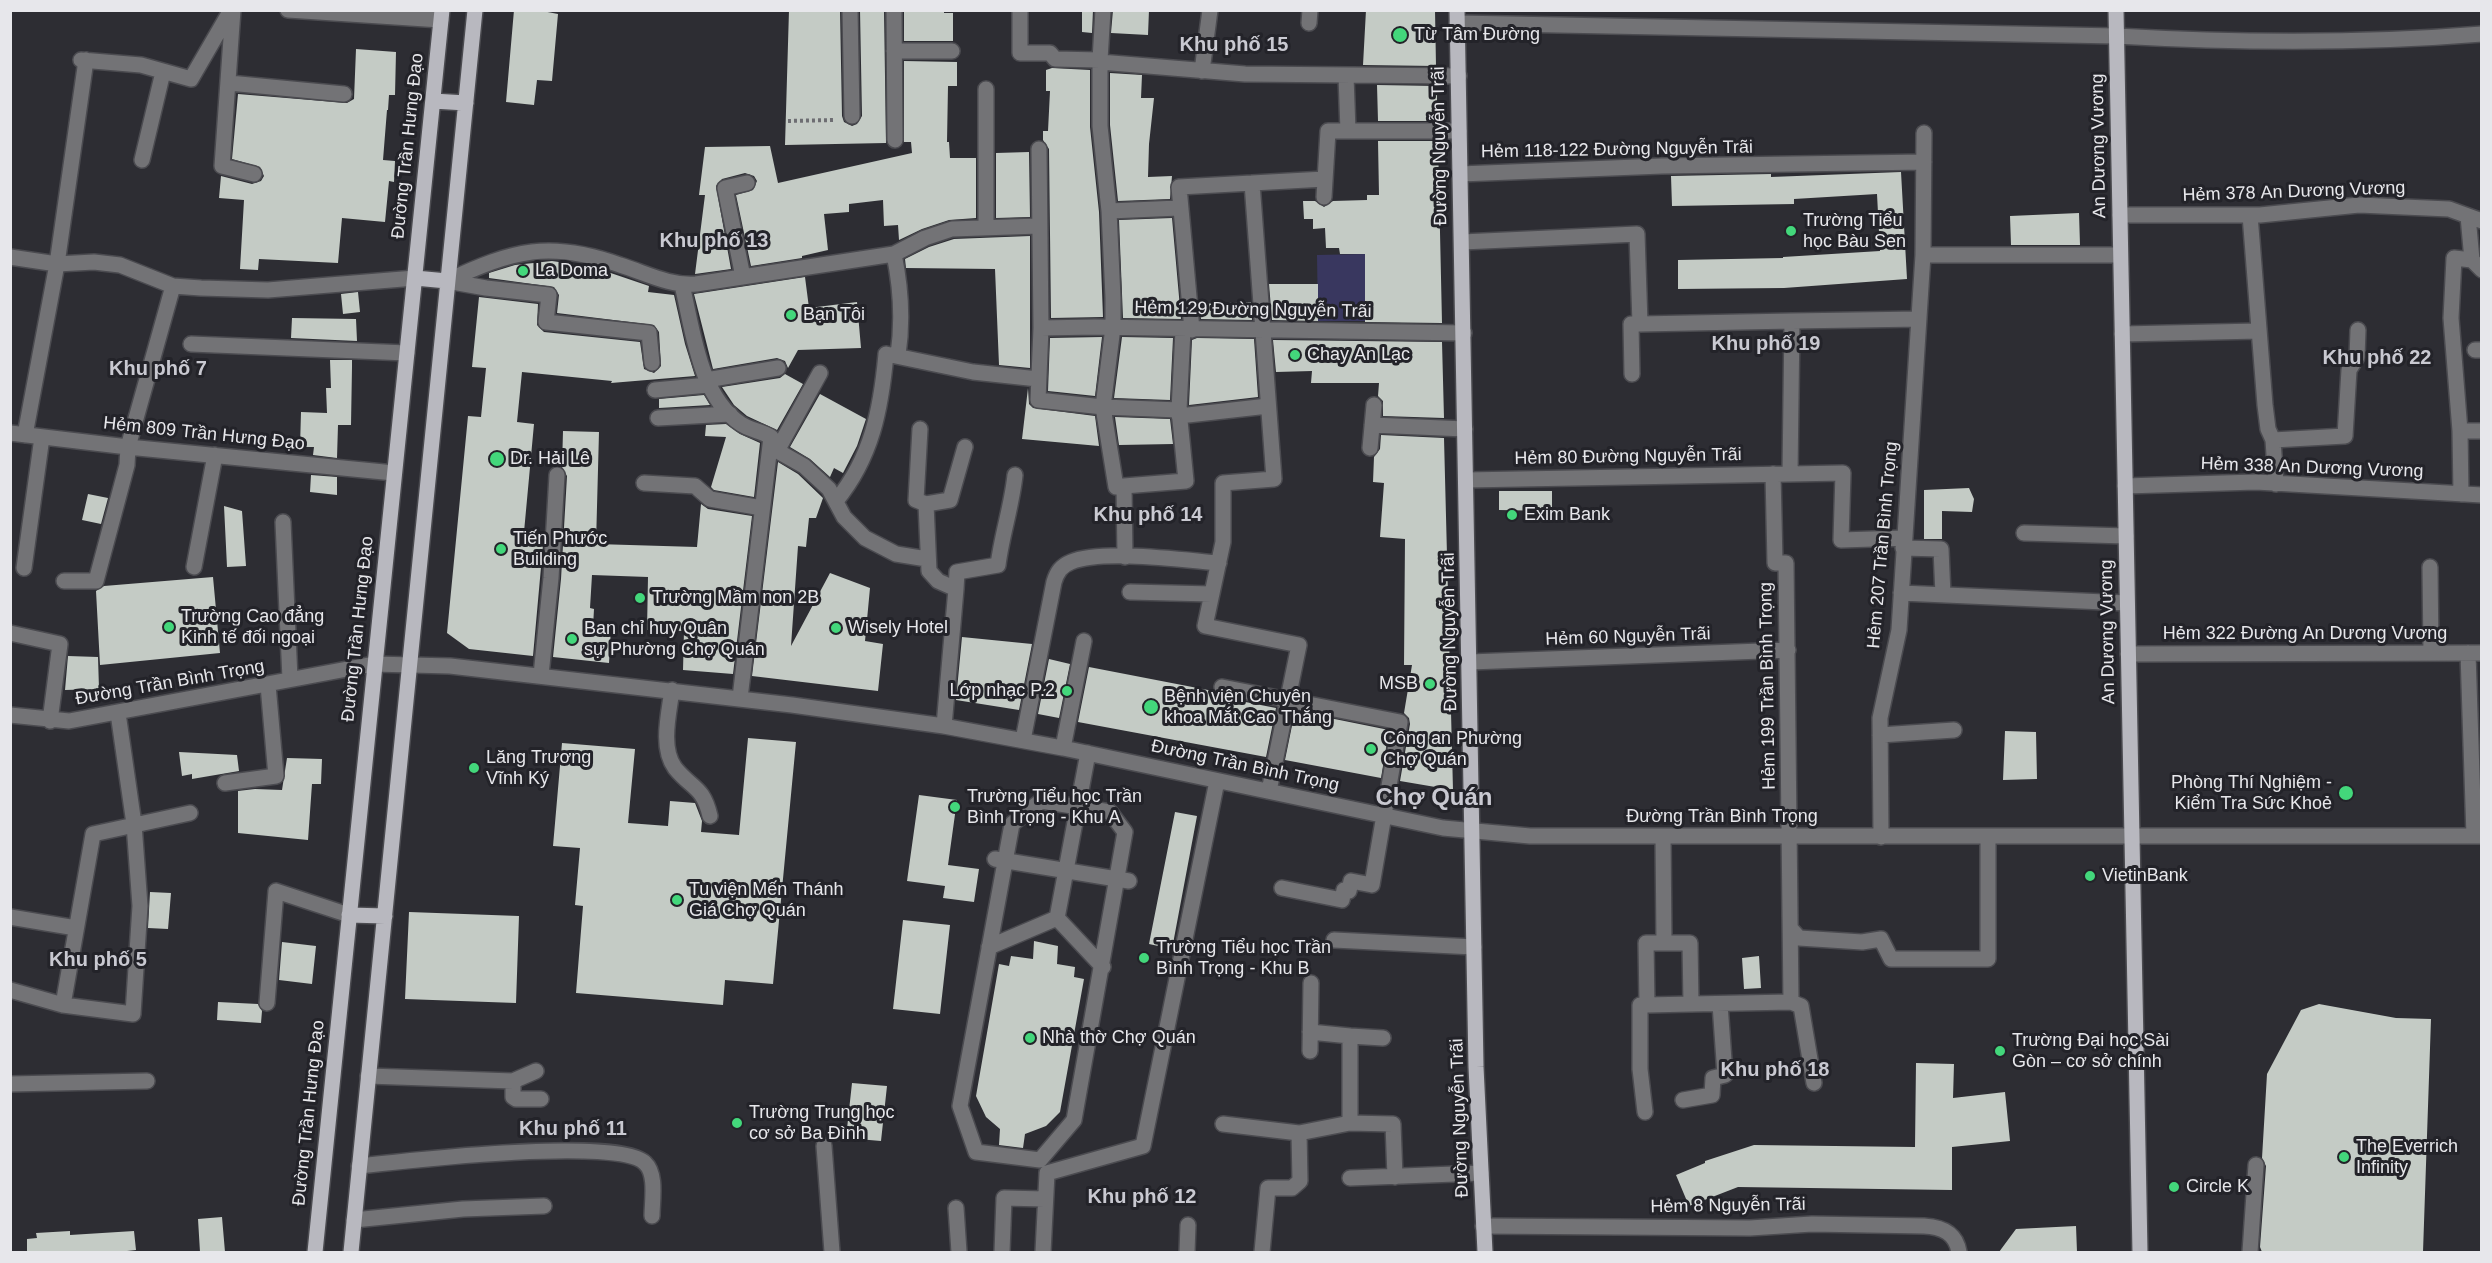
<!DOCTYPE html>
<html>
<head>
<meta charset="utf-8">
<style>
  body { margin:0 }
  #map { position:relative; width:2492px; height:1263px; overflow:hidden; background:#2d2d33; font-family:Arial,sans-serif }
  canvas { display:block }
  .frame { position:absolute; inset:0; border:12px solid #e7e7eb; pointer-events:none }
</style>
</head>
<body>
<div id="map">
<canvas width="2492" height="1263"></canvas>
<div class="frame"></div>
</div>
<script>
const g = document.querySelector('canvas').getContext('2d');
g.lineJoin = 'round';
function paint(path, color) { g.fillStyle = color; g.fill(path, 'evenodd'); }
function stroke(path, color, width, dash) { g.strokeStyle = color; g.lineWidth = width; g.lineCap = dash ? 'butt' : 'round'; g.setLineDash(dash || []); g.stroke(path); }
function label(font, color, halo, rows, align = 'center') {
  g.font = font + ' Arial,sans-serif'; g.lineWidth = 6; g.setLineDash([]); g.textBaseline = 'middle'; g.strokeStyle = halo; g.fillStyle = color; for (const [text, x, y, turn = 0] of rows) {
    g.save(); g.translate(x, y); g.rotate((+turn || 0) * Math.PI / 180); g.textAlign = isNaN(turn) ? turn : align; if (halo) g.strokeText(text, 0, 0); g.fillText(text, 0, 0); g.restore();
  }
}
paint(new Path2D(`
  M 1365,254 L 1365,321 L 1318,321 L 1317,255 Z`), '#39375f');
paint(new Path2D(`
  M 514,10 L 537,10 L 558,14 L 552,81 L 537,80 L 534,105 L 506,102 Z
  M 789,10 L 840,10 L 842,116 L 844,122 L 852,126 L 857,124 L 862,116 L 860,10 L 884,10 L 886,143 L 785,145 Z
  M 904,10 L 944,10 L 944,13 L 953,13 L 953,41 L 904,41 Z
  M 1082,10 L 1093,10 L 1092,33 L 1082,32 Z
  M 1113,10 L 1149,10 L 1148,35 L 1111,33 Z
  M 1366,10 L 1435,10 L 1436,66 L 1363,65 Z
  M 356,49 L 396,52 L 395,95 L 389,95 L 388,110 L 387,110 L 383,160 L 395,161 L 394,182 L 389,181 L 385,222 L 342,218 L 338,263 L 259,259 L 258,270 L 240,269 L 244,200 L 219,198 L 221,176 L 252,184 L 261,181 L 264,176 L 260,167 L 232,159 L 238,94 L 347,103 L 354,99 Z
  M 904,61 L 957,62 L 957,86 L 948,86 L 947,142 L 949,142 L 950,158 L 976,158 L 976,218 L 949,220 L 922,229 L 899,240 L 898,225 L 884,226 L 883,200 L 849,204 L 849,212 L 824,214 L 828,250 L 802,256 L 802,258 L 751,266 L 736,195 L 753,190 L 757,181 L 754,176 L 745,173 L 722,179 L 716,186 L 731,269 L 695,274 L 705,195 L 699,195 L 705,147 L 770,146 L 778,183 L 912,153 L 911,142 L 904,142 Z
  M 1052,68 L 1090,70 L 1090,127 L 1099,212 L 1103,317 L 1051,318 L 1049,149 L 1043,140 L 1043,131 L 1048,131 L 1050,91 L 1046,91 L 1046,70 Z
  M 1110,73 L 1142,75 L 1141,98 L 1154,98 L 1149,144 L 1148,177 L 1172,176 L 1170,199 L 1118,201 L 1110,125 Z
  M 1377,85 L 1437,86 L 1437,121 L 1378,121 Z
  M 1378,141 L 1438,141 L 1442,323 L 1365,322 L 1365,254 L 1340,254 L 1339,248 L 1326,248 L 1325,228 L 1313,229 L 1313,219 L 1304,219 L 1303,201 L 1315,201 L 1324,207 L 1333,201 L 1367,200 L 1367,195 L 1379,195 Z
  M 1029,152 L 1030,217 L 996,218 L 996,153 Z
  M 1901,172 L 1907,279 L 1784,288 L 1678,289 L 1678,260 L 1783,258 L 1783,257 L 1880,251 L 1877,194 L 1794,199 L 1794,204 L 1672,206 L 1671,176 L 1771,174 L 1771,177 Z
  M 2079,213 L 2080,245 L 2011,245 L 2010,216 Z
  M 1172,218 L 1181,319 L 1123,318 L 1119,220 Z
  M 1030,236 L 1030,368 L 999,365 L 995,269 L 906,268 L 905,259 L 929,247 L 954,239 Z
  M 552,261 L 593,267 L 649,286 L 648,292 L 674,295 L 685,344 L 695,376 L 611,383 L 612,381 L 522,372 L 517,422 L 534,424 L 524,532 L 544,534 L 533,656 L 469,649 L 447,633 L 468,416 L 481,417 L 486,368 L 472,367 L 479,297 L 538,304 L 537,325 L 544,332 L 640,342 L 644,369 L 654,373 L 661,366 L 659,332 L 654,325 L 557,313 L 559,295 L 554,287 L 489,278 L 489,273 L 515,265 Z
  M 805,277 L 809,308 L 857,302 L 861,348 L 798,350 L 788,368 L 785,361 L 777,358 L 713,369 L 694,294 Z
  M 1269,284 L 1318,284 L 1318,321 L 1272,320 Z
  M 358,292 L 360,312 L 343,314 L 341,294 Z
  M 1251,302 L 1252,320 L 1201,319 L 1199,304 Z
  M 292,318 L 356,319 L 357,341 L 291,338 Z
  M 1102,337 L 1095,396 L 1048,391 L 1050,338 Z
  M 1122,337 L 1173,338 L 1170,400 L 1114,398 Z
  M 1197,338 L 1254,339 L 1258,397 L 1189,405 L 1192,340 Z
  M 1273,340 L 1442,342 L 1444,418 L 1383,416 L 1383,401 L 1378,396 L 1379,383 L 1311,383 L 1312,371 L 1276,372 Z
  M 330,360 L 352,360 L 352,367 L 351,425 L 338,425 L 337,458 L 313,455 L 314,447 L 300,447 L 301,412 L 327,413 L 326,388 L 331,388 Z
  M 785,374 L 803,384 L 777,430 L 747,416 L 734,405 L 722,387 L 780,378 Z
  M 1028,388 L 1029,404 L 1033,408 L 1095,416 L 1099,446 L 1022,439 Z
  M 820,394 L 866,419 L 857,446 L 843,473 L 834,468 L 830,477 L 810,459 L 790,447 Z
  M 704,395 L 710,405 L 659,408 L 659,399 Z
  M 1115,417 L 1170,419 L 1173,444 L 1119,445 Z
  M 726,424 L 740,434 L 760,443 L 754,497 L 714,490 L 711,487 L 726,437 L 705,436 L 706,425 Z
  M 563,431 L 599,432 L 596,544 L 697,547 L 701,504 L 708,509 L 752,516 L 733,674 L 683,670 L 684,631 L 647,630 L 648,577 L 592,575 L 590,608 L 594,609 L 593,627 L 611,628 L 609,663 L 553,657 L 561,579 L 567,476 L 562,467 Z
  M 1381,435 L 1444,438 L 1453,790 L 1400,781 L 1410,724 L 1409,718 L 1404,713 L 1412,665 L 1404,665 L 1405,539 L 1380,537 L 1384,483 L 1373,482 L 1374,457 L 1380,449 Z
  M 778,462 L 798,474 L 823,498 L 816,518 L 809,518 L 806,547 L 798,546 L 791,646 L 830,573 L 870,588 L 865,641 L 883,644 L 878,691 L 752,676 Z
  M 311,475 L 337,477 L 337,495 L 310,492 Z
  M 1969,488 L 1974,499 L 1972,512 L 1942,511 L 1942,539 L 1924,539 L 1924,490 Z
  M 1499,491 L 1552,491 L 1552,511 L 1499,510 Z
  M 88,494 L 108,498 L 101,524 L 82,520 Z
  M 224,506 L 242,511 L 246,566 L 227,567 Z
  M 213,577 L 220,653 L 100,665 L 96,591 L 104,586 Z
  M 962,637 L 1032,644 L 1019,710 L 956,700 Z
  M 68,656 L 98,657 L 99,689 L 65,690 Z
  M 1049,659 L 1070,664 L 1059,718 L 1038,714 Z
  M 1089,667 L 1213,691 L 1220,697 L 1276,708 L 1266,757 L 1078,722 Z
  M 1295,711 L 1389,730 L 1381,778 L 1285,760 Z
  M 2005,731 L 2036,732 L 2037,779 L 2003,780 Z
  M 748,738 L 796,742 L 773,984 L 725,980 L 723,1005 L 576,993 L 583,906 L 575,905 L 580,848 L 553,846 L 562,743 L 635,749 L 628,823 L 668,826 L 670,801 L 695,803 L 702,821 L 701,832 L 739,835 Z
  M 179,752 L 237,755 L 239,771 L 192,779 L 192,774 L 182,776 Z
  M 287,758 L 322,759 L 321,784 L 312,784 L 308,840 L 238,833 L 238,791 L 255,789 L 282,790 Z
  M 919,795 L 957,800 L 948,865 L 979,869 L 974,902 L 943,898 L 945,886 L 907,881 Z
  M 1175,812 L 1197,816 L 1172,949 L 1149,944 Z
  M 150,892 L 171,893 L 168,929 L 148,928 Z
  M 409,912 L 519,916 L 516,1003 L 405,999 Z
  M 903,920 L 950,925 L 940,1014 L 893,1009 Z
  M 1034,941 L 1058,946 L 1057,964 L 1075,967 L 1074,977 L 1084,979 L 1060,1112 L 1046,1126 L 1025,1134 L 1023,1148 L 999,1145 L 1000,1129 L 986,1117 L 976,1096 L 999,964 L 1009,966 L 1011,956 L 1033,959 Z
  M 282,942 L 316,946 L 312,984 L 279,980 Z
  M 1759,956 L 1761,988 L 1744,989 L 1742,958 Z
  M 218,1002 L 258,1004 L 262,1011 L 261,1023 L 217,1020 Z
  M 2319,1004 L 2396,1018 L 2431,1019 L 2423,1252 L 2262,1252 L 2260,1247 L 2266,1166 L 2262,1158 L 2267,1074 L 2301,1010 Z
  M 1916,1063 L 1954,1064 L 1953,1098 L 2005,1092 L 2010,1141 L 1952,1147 L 1952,1190 L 1738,1187 L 1689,1206 L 1676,1175 L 1705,1163 L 1705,1161 L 1754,1145 L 1915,1147 Z
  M 852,1083 L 887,1086 L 881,1141 L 846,1138 Z
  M 222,1217 L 225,1252 L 200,1252 L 198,1219 Z
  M 2076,1226 L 2077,1252 L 1999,1252 L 2016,1229 Z
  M 70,1231 L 70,1235 L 134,1231 L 136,1250 L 127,1251 L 127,1252 L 27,1252 L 27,1239 L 37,1238 L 36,1233 Z`), '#c4cbc5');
const minor = new Path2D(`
  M 233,10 L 222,166 L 254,174
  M 288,10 L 441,20
  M 850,10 L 852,116
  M 894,10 L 895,140
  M 1020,10 L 1020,53 L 1050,53 L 1055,59 L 1100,60
  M 1103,10 L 1100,60 L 1100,126 L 1109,211 L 1113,298 L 1113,327 L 1103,407 L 1116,487 L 1124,486 L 1125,557
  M 1309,23 L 1310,10
  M 1457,23 L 2116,36 C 2238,43 2360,44 2482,34
  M 894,51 L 952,51
  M 81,60 L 141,65 L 191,79 L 231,10
  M 1100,62 L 1245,74 L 1459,76
  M 1202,71 L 1210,10
  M 1346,76 L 1348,131
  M 229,83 L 344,94
  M 986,89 L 986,227
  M 1924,133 L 1923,255 L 2120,255
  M 1039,149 L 1041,328 L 1038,400 L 1103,407 L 1179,410
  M 142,160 L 163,72
  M 1460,174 L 1662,166 L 1924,162
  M 1252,183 L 1274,479 L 1223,483 L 1223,542 L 1205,626 L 1299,645 L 1269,791
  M 1324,197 L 1328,131 L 1459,131
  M 1109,211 L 1179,208
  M 2120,215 L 2260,215 L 2359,205 L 2449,209 L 2482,221
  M 2250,215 L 2265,405 L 2268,429 L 2273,440
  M 2468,216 L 2472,260 L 2482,270
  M 1462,242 L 1637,234 L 1640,324 L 1792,321 L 1790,474
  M 894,254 C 901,288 903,321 898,355
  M 10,257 L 57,264 L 94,262 L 120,265 L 173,286 L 201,288 L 268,290 L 415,278
  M 743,277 L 725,188 L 747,183
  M 447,281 C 513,250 550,240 620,265 C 646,273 669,286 696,284 L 894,254 L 925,238 L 952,229 L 1039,226
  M 447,281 L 486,288 L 549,295 L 546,322 L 649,333 L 652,363
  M 682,285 C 693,330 699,396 741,424 C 750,430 761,431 771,437
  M 1792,321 L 1919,319
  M 1041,328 L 1095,327 L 1464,333
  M 1192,330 L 1179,187 L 1325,179
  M 2122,334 L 2259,331
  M 191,344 L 407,353
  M 2475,350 L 2482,350
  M 1632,374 L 1631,324 L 1640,324
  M 706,380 L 778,368
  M 655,390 L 708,385
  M 1179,416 L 1268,406
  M 658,418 L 730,414
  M 1372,425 L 1465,429
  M 920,429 L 916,500 L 926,504
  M 2460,431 L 2482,431
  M 10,433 L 128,447 L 394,473
  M 25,435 L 57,264 L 86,60
  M 771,437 L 781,453 L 804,466 L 829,489 L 844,517 L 865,538 L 896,554 L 927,559
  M 1370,448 L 1374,405
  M 778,449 L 820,373
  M 1773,474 L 1775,563 L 1786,563 L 1791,1002
  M 1466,480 L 1843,473 L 1841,540 L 1904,538
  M 644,483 L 695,486 L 710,499 L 762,508
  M 2276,484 L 2273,440 L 2345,436 L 2349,370 L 2357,357 L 2358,330
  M 1124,486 L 1186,481 L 1179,410 L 1183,330
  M 2125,486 L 2256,482 L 2482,495
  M 2461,494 L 2460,431 L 2451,318 L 2454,258 L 2472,260
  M 836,501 C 872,457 881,409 886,354 L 973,372 L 1038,379
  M 283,522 L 290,679
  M 2024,533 L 2126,536
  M 1903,548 L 1941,549 L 1943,595
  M 194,567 L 215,455
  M 2430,567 L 2431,653
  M 24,568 L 42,437
  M 64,581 L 96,581 L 127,465 L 128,447 L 173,286
  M 956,589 L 957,572 L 998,565 C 1002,534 1012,505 1015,475
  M 1130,592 L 1212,594
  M 1901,593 L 2127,603
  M 10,633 L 60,644 L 50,721
  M 2468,653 L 2474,836
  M 2128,654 L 2482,653
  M 1470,662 L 1788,650
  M 541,675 L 551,578 L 557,475
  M 1222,687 L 1400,722 L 1372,885 L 1351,881 L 1349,891 L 1344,890 L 1342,900 L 1282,888
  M 672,690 C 669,713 660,748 675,768 C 692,789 703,786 710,816
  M 740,698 L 771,437
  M 10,715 L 69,721 L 374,664 L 450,666 L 792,705 L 944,726 L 1063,748 L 1443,828 L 1530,836 L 2482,836
  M 944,726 L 956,589 L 938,581 L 929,571 L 926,504 L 950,500 L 965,447
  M 1880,735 L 1954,730
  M 1023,740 L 1054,582 C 1057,572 1061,566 1071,562 C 1102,549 1183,560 1219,563
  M 1063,748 L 1084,641
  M 225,783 L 276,776 L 268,685
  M 1041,801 L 1110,812 L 1125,832 L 1074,1120 L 1040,1160 L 976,1152 L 960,1106 L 1012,824 Z
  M 1881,837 L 1880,718 L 1899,630 L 1923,255
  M 995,859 L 1129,881
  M 10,917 L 76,928
  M 1057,918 L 1088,753
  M 1057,918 L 1103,967
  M 1791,929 L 1799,938 L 1862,942 L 1881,939 L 1891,959 L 1988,959 L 1988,836
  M 1334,940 L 1474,947
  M 1664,943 L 1690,943 L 1691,1004 L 1791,1002 L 1801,1006 L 1814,1083
  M 989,947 L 1057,918
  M 10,990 L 63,1005 L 133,1014 L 140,906 L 134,824 L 118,713
  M 267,1003 L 276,891 L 349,915
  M 63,1005 L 93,834 L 190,813
  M 1647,1005 L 1691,1004
  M 1310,1032 L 1350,1036 L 1350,1123 L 1393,1124 L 1395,1177
  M 1350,1036 L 1383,1038
  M 1310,1051 L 1311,983
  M 368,1076 L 513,1081 L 536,1071
  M 513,1081 L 513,1097 L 516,1099 L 541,1099
  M 10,1084 L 147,1081
  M 1683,1100 L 1712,1095 L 1713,1078 L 1725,1075 L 1720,1004
  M 1645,1112 L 1640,1069 L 1640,1005 L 1647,1005 L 1646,943 L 1664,943 L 1663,836
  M 1223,1124 L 1299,1133 L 1350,1123
  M 824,1146 L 832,1252
  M 359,1166 C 404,1161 619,1136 645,1163 C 657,1174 652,1201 652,1216
  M 1350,1178 L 1481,1173
  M 956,1208 L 959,1252
  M 354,1220 L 463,1209 L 544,1206
  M 1483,1226 L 1750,1228 L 1812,1224 L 1924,1226 C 1942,1227 1956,1233 1959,1252
  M 1002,1252 L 1004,1198 L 1045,1199
  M 1043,1252 L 1047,1173 L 1143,1146 L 1217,781
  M 1187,1252 L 1188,1225
  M 1262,1252 L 1268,1188 L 1292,1188 L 1300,1181 L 1299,1133
  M 2250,1252 L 2256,1165`);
const major = new Path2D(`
  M 1457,10 L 1476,1067 L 1485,1252
  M 2116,10 L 2140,1252
  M 433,101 L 466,103
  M 415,278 L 447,281
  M 349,915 L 385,916
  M 315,1252 L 442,10
  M 351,1252 L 475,10`);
stroke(minor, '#4b4b50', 18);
stroke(major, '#4b4b50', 18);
stroke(new Path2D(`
  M 788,121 L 835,120`), '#6d6d72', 4, [3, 3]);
stroke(minor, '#737376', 15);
stroke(major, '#b8b8bf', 15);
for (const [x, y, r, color] of [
  [1400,35,8,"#43d77b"],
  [1791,231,6,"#43d77b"],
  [523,271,6,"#43d77b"],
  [791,315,6,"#43d77b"],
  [1295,355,6,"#43d77b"],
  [497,459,8,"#43d77b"],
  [1512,515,6,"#43d77b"],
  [501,549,6,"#43d77b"],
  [640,598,6,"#43d77b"],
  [169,627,6,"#43d77b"],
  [836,628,6,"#43d77b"],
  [572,639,6,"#43d77b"],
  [1430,684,6,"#43d77b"],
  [1067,691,6,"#43d77b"],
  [1151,707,8,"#43d77b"],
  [1371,749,6,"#43d77b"],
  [474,768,6,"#43d77b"],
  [2346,793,8,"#43d77b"],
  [955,807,6,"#43d77b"],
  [2090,876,6,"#43d77b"],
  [677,900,6,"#43d77b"],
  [1144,958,6,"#43d77b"],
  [1030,1038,6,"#43d77b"],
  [2000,1051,6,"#43d77b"],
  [737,1123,6,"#43d77b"],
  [2344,1157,6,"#43d77b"],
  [2174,1187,6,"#43d77b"]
]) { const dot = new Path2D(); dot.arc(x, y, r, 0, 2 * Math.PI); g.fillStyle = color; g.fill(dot); stroke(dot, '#232329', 2); }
label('18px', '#e7e7eb', '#232329', [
  ["Từ Tâm Đường",1414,35],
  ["Trường Tiểu",1803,221],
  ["học Bàu Sen",1803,242],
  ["La Doma",535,271],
  ["Bạn Tôi",803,315],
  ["Chay An Lạc",1307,355],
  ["Dr. Hải Lê",510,459],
  ["Exim Bank",1524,515],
  ["Tiến Phước",513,539],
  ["Building",513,560],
  ["Trường Mầm non 2B",652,598],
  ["Trường Cao đẳng",181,617],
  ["Kinh tế đối ngoại",181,638],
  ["Wisely Hotel",848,628],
  ["Ban chỉ huy Quân",584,629],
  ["sự Phường Chợ Quán",584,650],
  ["MSB",1418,684,"right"],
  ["Lớp nhạc P.2",1055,691,"right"],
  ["Bệnh viện Chuyên",1164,697],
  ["khoa Mắt Cao Thắng",1164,718],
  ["Công an Phường",1383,739],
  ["Chợ Quán",1383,760],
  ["Lăng Trương",486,758],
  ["Vĩnh Ký",486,779],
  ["Phòng Thí Nghiệm -",2332,783,"right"],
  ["Kiểm Tra Sức Khoẻ",2332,804,"right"],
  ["Trường Tiểu học Trần",967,797],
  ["Bình Trọng - Khu A",967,818],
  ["VietinBank",2102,876],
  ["Tu viện Mến Thánh",689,890],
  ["Giá Chợ Quán",689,911],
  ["Trường Tiểu học Trần",1156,948],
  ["Bình Trọng - Khu B",1156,969],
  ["Nhà thờ Chợ Quán",1042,1038],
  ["Trường Đại học Sài",2012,1041],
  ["Gòn – cơ sở chính",2012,1062],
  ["Trường Trung học",749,1113],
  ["cơ sở Ba Đình",749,1134],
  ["The Everrich",2356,1147],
  ["Infinity",2356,1168],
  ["Circle K",2186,1187]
], 'left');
label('18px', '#e7e7eb', '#232329', [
  ["Đường Trần Hưng Đạo",408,146,-84],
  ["Đường Nguyễn Trãi",1440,146,-91],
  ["An Dương Vương",2099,146,-91],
  ["Hẻm 118-122 Đường Nguyễn Trãi",1617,150,-1],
  ["Hẻm 378 An Dương Vương",2294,192,-2],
  ["Hẻm 129 Đường Nguyễn Trãi",1253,310,1],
  ["Hẻm 809 Trần Hưng Đạo",204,434,6],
  ["Hẻm 80 Đường Nguyễn Trãi",1628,457,-1],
  ["Hẻm 338 An Dương Vương",2312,468,2],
  ["Hẻm 207 Trần Bình Trọng",1883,545,-85],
  ["Đường Trần Hưng Đạo",358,629,-84],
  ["Đường Nguyễn Trãi",1450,632,-91],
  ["An Dương Vương",2108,632,-91],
  ["Hẻm 322 Đường An Dương Vương",2305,634],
  ["Hẻm 60 Nguyễn Trãi",1628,637,-2],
  ["Đường Trần Bình Trọng",170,683,-10],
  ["Hẻm 199 Trần Bình Trọng",1768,686,-91],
  ["Đường Trần Bình Trọng",1245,766,12],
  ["Đường Trần Bình Trọng",1722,817],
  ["Đường Trần Hưng Đạo",309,1113,-84],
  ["Đường Nguyễn Trãi",1460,1118,-92],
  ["Hẻm 8 Nguyễn Trãi",1728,1206,-1]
]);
label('bold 20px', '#c9c9d1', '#232329', [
  ["Khu phố 15",1234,45],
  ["Khu phố 13",714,241],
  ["Khu phố 19",1766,344],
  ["Khu phố 22",2377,358],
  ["Khu phố 7",158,369],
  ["Khu phố 14",1148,515],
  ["Khu phố 5",98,960],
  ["Khu phố 18",1775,1070],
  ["Khu phố 11",573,1129],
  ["Khu phố 12",1142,1197]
]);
label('bold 24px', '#c9c9d1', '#232329', [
  ["Chợ Quán",1434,798]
]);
</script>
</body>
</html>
